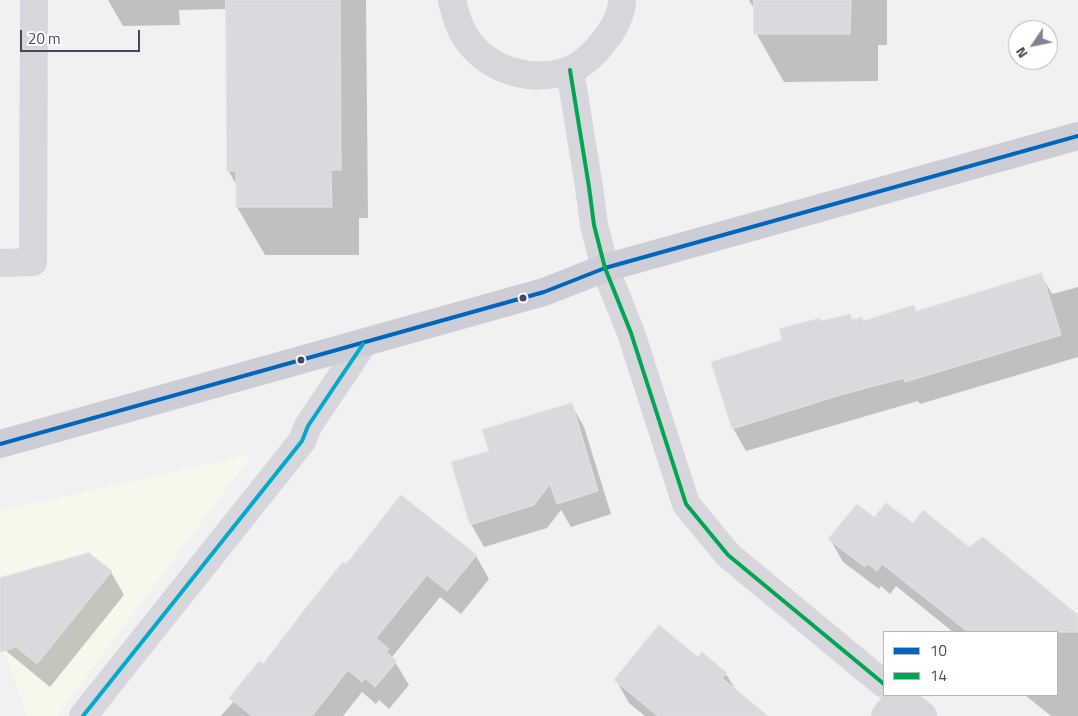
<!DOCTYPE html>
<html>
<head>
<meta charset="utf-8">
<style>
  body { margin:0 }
  #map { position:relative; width:1078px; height:716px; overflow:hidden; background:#f2f1f1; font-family:"Titillium Web",sans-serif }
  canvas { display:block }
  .legend { position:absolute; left:883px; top:631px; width:175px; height:65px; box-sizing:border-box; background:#fff; border:1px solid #b5b5bf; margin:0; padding:6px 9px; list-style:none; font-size:15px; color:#46465f }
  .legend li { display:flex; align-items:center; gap:10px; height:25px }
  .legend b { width:25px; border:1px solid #b5b5bf }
  .north { position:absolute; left:1008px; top:20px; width:50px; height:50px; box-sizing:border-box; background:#fff; border:1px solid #b5b5bf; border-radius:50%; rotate:236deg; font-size:14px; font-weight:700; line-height:20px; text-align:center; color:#46465f }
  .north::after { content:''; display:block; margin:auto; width:18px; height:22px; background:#828292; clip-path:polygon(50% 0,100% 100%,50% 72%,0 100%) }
  .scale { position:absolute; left:20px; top:30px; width:120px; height:22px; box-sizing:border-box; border:2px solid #46465f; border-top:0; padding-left:6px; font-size:15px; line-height:18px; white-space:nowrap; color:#46465f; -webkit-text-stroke:4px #fff; paint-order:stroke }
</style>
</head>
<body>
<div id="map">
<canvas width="1078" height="716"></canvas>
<ul class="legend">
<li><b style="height:6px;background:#0065bd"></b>10</li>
<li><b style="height:6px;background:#00a651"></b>14</li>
</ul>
<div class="north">N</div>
<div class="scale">20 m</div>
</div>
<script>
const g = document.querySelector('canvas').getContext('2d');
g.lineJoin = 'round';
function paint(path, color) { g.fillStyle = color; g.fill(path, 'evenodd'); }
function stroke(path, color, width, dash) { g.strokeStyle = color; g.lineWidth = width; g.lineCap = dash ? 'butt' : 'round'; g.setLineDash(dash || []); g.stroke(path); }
paint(new Path2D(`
  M 252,454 L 57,716 L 27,716 L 0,639 L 0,511 Z`), '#f6f8ec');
paint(new Path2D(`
  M 108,0 L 366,0 L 368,218 L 359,218 L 359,255 L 265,255 L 237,207 L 237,186 L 228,170 L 227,9 L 179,10 L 180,25 L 123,26 Z
  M 749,0 L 887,0 L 887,45 L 878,45 L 878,81 L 784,82 L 756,33 L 755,11 Z
  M 1041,274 L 1052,294 L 1078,287 L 1078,357 L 920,404 L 918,401 L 746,451 L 733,428 L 783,341 L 821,322 L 850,315 L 853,321 L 861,318 L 864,322 L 913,306 L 917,312 Z
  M 571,404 L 584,427 L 611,514 L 571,527 L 561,510 L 547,528 L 484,547 L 471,524 L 490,452 Z
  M 874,519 L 913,525 L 969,548 L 1078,616 L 1078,716 L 1051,716 L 1025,695 L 1057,695 L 1057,632 L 953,632 L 896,586 L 890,594 L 881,586 L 879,589 L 843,562 L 830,539 Z
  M 476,556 L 489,579 L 461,614 L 440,597 L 392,657 L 409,685 L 389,709 L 379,700 L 376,704 L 362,692 L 343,716 L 221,716 L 233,702 L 231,698 L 263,666 L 346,566 Z
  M 111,572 L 124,595 L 50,687 L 0,646 L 0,579 Z
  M 726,674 L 737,692 L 763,716 L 645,716 L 629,703 L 616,680 Z`), '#0003');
const building = new Path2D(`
  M 226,0 L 340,0 L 341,170 L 331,170 L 332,207 L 236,207 L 236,171 L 227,171 Z
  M 754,0 L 851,0 L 850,34 L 754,34 Z
  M 1042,273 L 1061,335 L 905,382 L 904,378 L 837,396 L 732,429 L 711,362 L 782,340 L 779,329 L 820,318 L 821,321 L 850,314 L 852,320 L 862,317 L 863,321 L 914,305 L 916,311 Z
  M 572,403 L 598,491 L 557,504 L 550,484 L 534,505 L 470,525 L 451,462 L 489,451 L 482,430 Z
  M 401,495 L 477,555 L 447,591 L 427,575 L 376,638 L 389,649 L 386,652 L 397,661 L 375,687 L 365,678 L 362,682 L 348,670 L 312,716 L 252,716 L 229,698 L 259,661 L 263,664 L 308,605 L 343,562 L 346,564 Z
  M 886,503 L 913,523 L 923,510 L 969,547 L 983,537 L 1078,615 L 1078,632 L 968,632 L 882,564 L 877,571 L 868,564 L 865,567 L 828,539 L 857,504 L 874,517 Z
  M 89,553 L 112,571 L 37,664 L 16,647 L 0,652 L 0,578 Z
  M 659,625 L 698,657 L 702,652 L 727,673 L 722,678 L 768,716 L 658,716 L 614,680 Z`);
paint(building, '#dad9dd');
stroke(building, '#e3e2e4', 1);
stroke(new Path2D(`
  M 452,0 C 455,14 460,31 469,42 C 492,72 534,83 569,70 C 583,65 595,53 604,41 C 613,31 622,14 622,0
  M 570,70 L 589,187 L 594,225 L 605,268 L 631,333 L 686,504 L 728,555 L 884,684
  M 0,263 L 33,262 L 34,0
  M 897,695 L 923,716
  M 83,716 L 302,441 L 308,426 L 363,344
  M 885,716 L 900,697`), '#d6d6dc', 28);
stroke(new Path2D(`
  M 0,444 L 544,292 L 605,268 L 1078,136`), '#cdcdd6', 28);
stroke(new Path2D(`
  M 0,444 L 544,292 L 605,268 L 1078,136`), '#0065bd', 4);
stroke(new Path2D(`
  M 570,70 L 589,187 L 594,225 L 605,268 L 631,333 L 686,504 L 728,555 L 884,684`), '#00a651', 4);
stroke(new Path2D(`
  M 83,716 L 302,441 L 308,426 L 363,344`), '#00a9ce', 4);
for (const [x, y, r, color] of [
  [523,298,4.5,"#46465f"],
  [301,360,4.5,"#46465f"]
]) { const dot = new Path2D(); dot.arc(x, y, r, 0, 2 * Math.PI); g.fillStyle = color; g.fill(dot); stroke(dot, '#fff', 2); }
</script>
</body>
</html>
